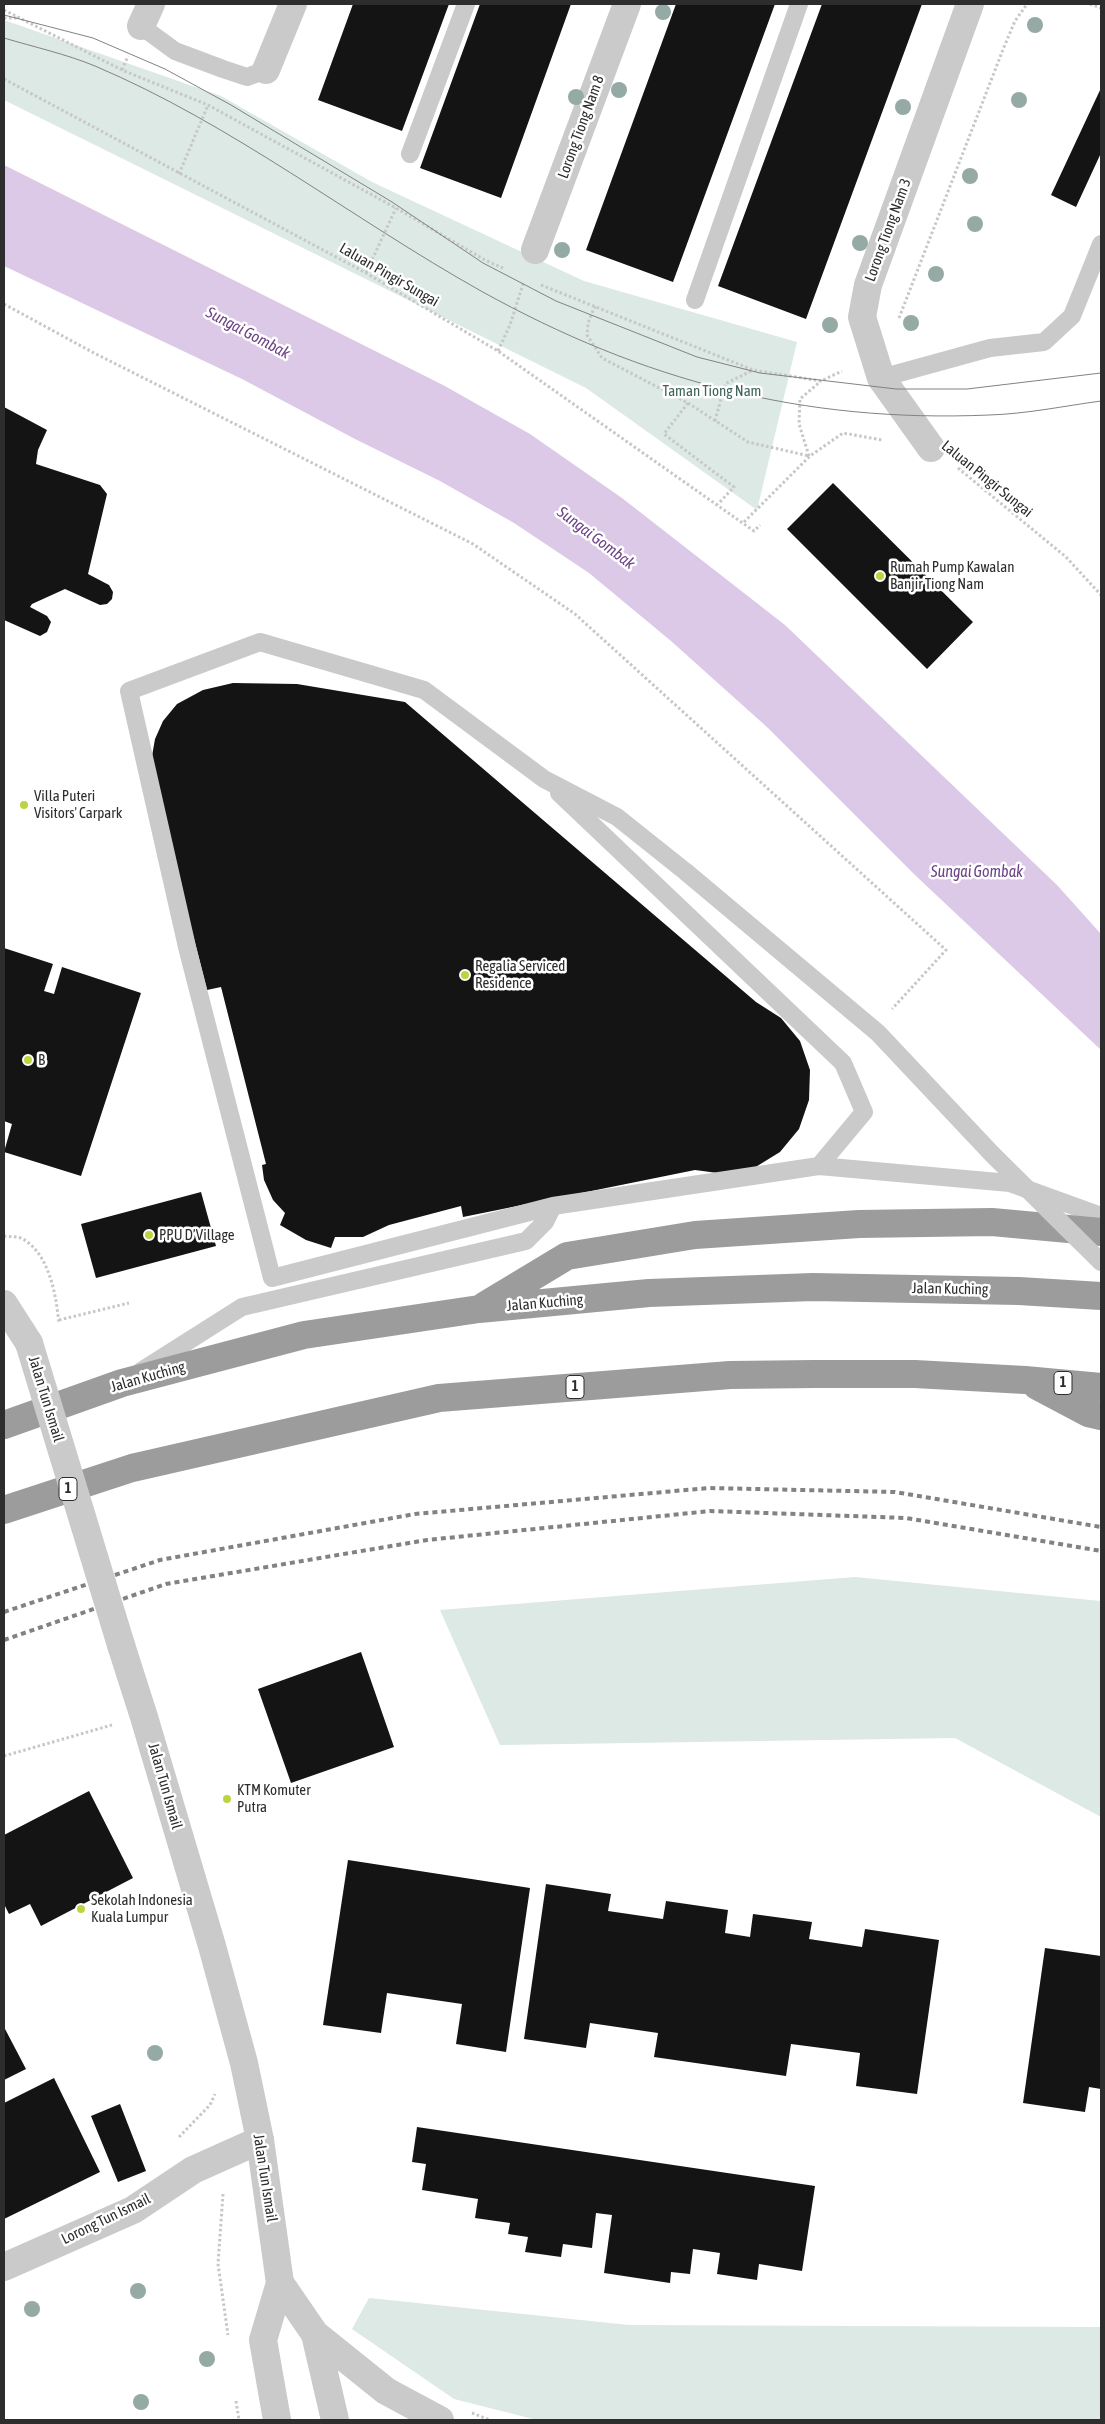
<!DOCTYPE html>
<html>
<head>
<meta charset="utf-8">
<style>
  body { margin:0 }
  #map { position:relative; width:1105px; height:2424px; overflow:hidden; background:#fff; font-family:"Asap Condensed",sans-serif }
  canvas { display:block }
  .frame { position:absolute; inset:0; border:5px solid #2d2d2d; pointer-events:none }
</style>
</head>
<body>
<div id="map">
<canvas width="1105" height="2424"></canvas>
<div class="frame"></div>
</div>
<script>
const g = document.querySelector('canvas').getContext('2d');
g.lineJoin = 'round';
function paint(path, color) { g.fillStyle = color; g.fill(path, 'evenodd'); }
function stroke(path, color, width, dash) { g.strokeStyle = color; g.lineWidth = width; g.lineCap = dash ? 'butt' : 'round'; g.setLineDash(dash || []); g.stroke(path); }
function label(font, color, halo, rows, align = 'center') {
  g.font = font + ' "Asap Condensed",sans-serif'; g.lineWidth = 5; g.setLineDash([]); g.textBaseline = 'middle'; g.strokeStyle = halo; g.fillStyle = color; for (const [text, x, y, turn = 0] of rows) {
    g.save(); g.translate(x, y); g.rotate((+turn || 0) * Math.PI / 180); g.textAlign = isNaN(turn) ? turn : align; if (halo) g.strokeText(text, 0, 0); g.fillText(text, 0, 0); g.restore();
  }
}
paint(new Path2D(`
  M 4,20 L 221,96 L 372,182 L 584,281 L 797,342 L 757,510 L 586,388 L 4,100 Z
  M 855,1577 L 1101,1601 L 1101,1817 L 955,1738 L 500,1745 L 440,1610 Z
  M 369,2298 L 629,2325 L 1101,2327 L 1101,2420 L 537,2420 L 454,2399 L 352,2329 Z`), '#dce9e5');
paint(new Path2D(`
  M 4,165 L 443,385 L 530,434 L 622,498 L 785,625 L 1057,885 L 1101,934 L 1101,1050 L 916,876 L 768,728 L 671,641 L 589,573 L 514,523 L 440,481 L 355,439 L 242,379 L 4,266 Z`), '#dcc9e7');
paint(new Path2D(`
  M 353,4 L 449,4 L 402,131 L 318,100 Z
  M 480,4 L 571,4 L 501,198 L 420,168 Z
  M 676,4 L 775,4 L 673,282 L 586,250 Z
  M 822,4 L 922,4 L 806,319 L 718,286 Z
  M 1101,88 L 1101,153 L 1076,207 L 1051,195 Z
  M 4,407 L 47,430 L 38,450 L 36,464 L 100,485 L 107,494 L 88,574 L 109,585 L 113,592 L 112,599 L 107,604 L 100,605 L 65,589 L 32,604 L 30,607 L 47,616 L 51,622 L 47,632 L 40,636 L 4,620 Z
  M 833,483 L 973,622 L 927,669 L 787,529 Z
  M 233,683 L 297,684 L 405,702 L 756,1002 L 781,1018 L 800,1041 L 810,1070 L 809,1100 L 799,1129 L 780,1152 L 754,1168 L 725,1174 L 695,1170 L 463,1217 L 461,1206 L 389,1225 L 363,1237 L 335,1237 L 331,1248 L 306,1240 L 280,1225 L 285,1213 L 273,1200 L 264,1180 L 262,1165 L 266,1164 L 221,987 L 207,990 L 177,872 L 152,756 L 155,739 L 163,721 L 177,704 L 203,690 Z
  M 4,948 L 53,964 L 44,991 L 54,994 L 62,967 L 141,993 L 81,1176 L 4,1152 L 12,1124 L 4,1121 Z
  M 201,1192 L 216,1246 L 96,1278 L 81,1224 Z
  M 361,1652 L 394,1747 L 291,1783 L 258,1689 Z
  M 89,1791 L 133,1878 L 41,1926 L 30,1904 L 9,1914 L 4,1904 L 4,1835 Z
  M 348,1860 L 530,1888 L 506,2052 L 456,2044 L 462,2004 L 387,1993 L 381,2033 L 323,2025 Z
  M 546,1884 L 611,1894 L 608,1911 L 663,1919 L 666,1901 L 728,1910 L 725,1933 L 750,1937 L 753,1914 L 812,1922 L 809,1939 L 862,1947 L 865,1929 L 939,1940 L 917,2094 L 856,2086 L 860,2053 L 791,2044 L 786,2076 L 654,2057 L 658,2033 L 590,2023 L 586,2048 L 524,2039 Z
  M 1045,1948 L 1101,1956 L 1101,2089 L 1089,2087 L 1085,2112 L 1023,2103 Z
  M 4,2027 L 26,2069 L 4,2080 Z
  M 54,2078 L 100,2172 L 4,2219 L 4,2103 Z
  M 120,2104 L 146,2171 L 118,2182 L 91,2116 Z
  M 417,2127 L 815,2186 L 802,2271 L 759,2264 L 757,2280 L 717,2274 L 720,2253 L 693,2249 L 690,2274 L 671,2272 L 670,2283 L 604,2273 L 612,2215 L 596,2213 L 592,2248 L 563,2244 L 561,2257 L 525,2252 L 528,2237 L 508,2234 L 510,2223 L 475,2218 L 478,2199 L 422,2190 L 426,2164 L 412,2162 Z`), '#141414');
stroke(new Path2D(`
  M 1090,4 L 1101,8
  M 4,10 L 122,70 L 208,105 L 396,208 L 485,260 L 505,269
  M 4,18 L 18,18
  M 122,70 L 128,56
  M 4,79 L 366,273 L 498,351 L 754,531 L 760,525
  M 179,174 L 208,105
  M 366,273 L 396,208
  M 541,285 L 753,370 L 821,381 L 842,371
  M 4,304 L 94,353 L 473,544 L 575,614 L 946,950 L 892,1009
  M 595,306 L 588,323 L 587,335 L 602,358 L 688,403 L 748,442 L 809,456
  M 899,318 L 1004,47 L 1015,21 L 1027,4
  M 498,351 L 510,325 L 524,281
  M 688,403 L 664,434 L 734,487 L 718,504
  M 715,421 L 725,384 L 753,370
  M 809,456 L 799,424 L 800,399 L 821,381
  M 958,468 L 1066,557 L 1101,595
  M 744,522 L 810,456 L 843,433 L 882,440
  M 4,1236 C 9,1237 18,1236 23,1239 C 50,1255 56,1296 59,1323
  M 59,1320 L 129,1303
  M 4,1756 L 112,1725
  M 179,2137 L 210,2105 L 215,2094
  M 223,2194 L 218,2264 L 228,2335
  M 236,2401 L 239,2420
  M 472,2413 L 490,2420`), '#c7c7c7', 3, [2.5, 2.5]);
stroke(new Path2D(`
  M 141,26 L 175,51 L 223,69 L 247,77 L 266,70
  M 410,154 L 466,4
  M 695,300 L 799,4
  M 881,378 L 990,348 L 1044,342 L 1072,316 L 1101,244
  M 559,793 L 843,1063 L 864,1112 L 819,1166
  M 686,872 L 617,817 L 544,779 L 424,690 L 260,642 L 129,691 L 187,947 L 272,1278 L 553,1206 L 819,1166 L 1010,1183 L 1101,1216
  M 141,1371 L 242,1307 L 526,1241 L 545,1222 L 553,1206`), '#cacaca', 18);
stroke(new Path2D(`
  M 141,26 L 151,4
  M 266,70 L 293,4
  M 535,250 L 627,4
  M 931,448 L 881,378 L 862,317 L 868,285 L 970,4
  M 4,2267 L 133,2210 L 193,2170 L 260,2140`), '#cacaca', 28);
stroke(new Path2D(`
  M 4,1304 L 29,1343
  M 121,1645 L 144,1717 L 212,1946 L 244,2063 L 260,2140 L 280,2283 L 263,2340 L 277,2420
  M 280,2283 L 315,2334 L 335,2420
  M 315,2334 L 386,2391 L 440,2420`), '#cacaca', 28);
stroke(new Path2D(`
  M 484,1306 L 567,1256 L 695,1235 L 859,1224 L 992,1222 L 1101,1232
  M 1037,1386 L 1088,1413 L 1101,1416
  M 4,1425 L 122,1383 L 304,1335 L 479,1309 L 649,1293 L 813,1287 L 1019,1291 L 1101,1296
  M 4,1510 L 132,1468 L 439,1398 L 730,1375 L 814,1374 L 915,1374 L 1025,1380 L 1101,1387`), '#9c9c9c', 28);
stroke(new Path2D(`
  M 4,15 L 93,38 L 165,69 L 231,105 L 392,202 L 483,263 L 556,301 L 697,357 L 760,373 L 896,389 L 967,389 L 1101,373
  M 4,38 C 34,47 66,54 95,66 C 232,124 351,218 481,291 C 643,381 803,423 989,415 C 1026,414 1064,406 1101,401`), '#828282', 1);
stroke(new Path2D(`
  M 4,1612 L 160,1560 L 415,1514 L 709,1488 L 895,1492 L 1101,1527
  M 4,1640 L 166,1584 L 427,1540 L 710,1511 L 906,1518 L 1101,1551`), '#828282', 4, [5, 4]);
stroke(new Path2D(`
  M 686,872 L 878,1033 L 992,1154 L 1101,1262`), '#cacaca', 18);
stroke(new Path2D(`
  M 29,1343 L 121,1645`), '#cacaca', 28);
g.fillStyle = '#95aaa5';
for (const [x, y] of [
  [663,12],
  [1035,25],
  [619,90],
  [576,97],
  [1019,100],
  [903,107],
  [970,176],
  [975,224],
  [860,243],
  [562,250],
  [936,274],
  [911,323],
  [830,325],
  [155,2053],
  [138,2291],
  [32,2309],
  [207,2359],
  [141,2402]
]) { g.beginPath(); g.arc(x, y, 8, 0, 2 * Math.PI); g.fill(); }
for (const [x, y, r, color] of [
  [880,576,5,"#bbd43f"],
  [24,805,5,"#bbd43f"],
  [465,975,5,"#bbd43f"],
  [28,1060,5,"#bbd43f"],
  [149,1235,5,"#bbd43f"],
  [227,1799,5,"#bbd43f"],
  [81,1909,5,"#bbd43f"]
]) { const dot = new Path2D(); dot.arc(x, y, r, 0, 2 * Math.PI); g.fillStyle = color; g.fill(dot); stroke(dot, '#fff', 2); }
for (const [x, y, w] of [
  [1063,1383,18],
  [575,1387,18],
  [68,1489,18]
]) { const box = new Path2D(); box.roundRect(x - w / 2, y - 11.5, w, 23, 4); g.fillStyle = '#fff'; g.fill(box); stroke(box, '#2d2d2d', 1); }
label('bold 14px', '#2d2d2d', null, [
  ["1",1063,1383],
  ["1",575,1387],
  ["1",68,1489]
]);
label('15px', '#2d2d2d', '#fff', [
  ["Lorong Tiong Nam 8",581,127,-70],
  ["Lorong Tiong Nam 3",888,230,-70],
  ["Laluan Pingir Sungai",389,275,30],
  ["Laluan Pingir Sungai",987,479,39],
  ["Jalan Kuching",950,1289,1],
  ["Jalan Kuching",545,1303,-5],
  ["Jalan Kuching",148,1377,-16],
  ["Jalan Tun Ismail",46,1399,73],
  ["Jalan Tun Ismail",165,1786,74],
  ["Jalan Tun Ismail",265,2178,81],
  ["Lorong Tun Ismail",106,2219,-26]
]);
label('15px', '#3f645b', '#fff', [
  ["Taman Tiong Nam",712,391]
]);
label('15px', '#2d2d2d', '#fff', [
  ["Rumah Pump Kawalan",890,567],
  ["Banjir Tiong Nam",890,584],
  ["Villa Puteri",34,796],
  ["Visitors' Carpark",34,813],
  ["Regalia Serviced",475,966],
  ["Residence",475,983],
  ["B",38,1060],
  ["PPU D’Village",159,1235],
  ["KTM Komuter",237,1790],
  ["Putra",237,1807],
  ["Sekolah Indonesia",91,1900],
  ["Kuala Lumpur",91,1917]
], 'left');
label('italic 16px', '#6d4386', '#fff', [
  ["Sungai Gombak",248,333,28],
  ["Sungai Gombak",596,538,37],
  ["Sungai Gombak",977,872]
]);
</script>
</body>
</html>
